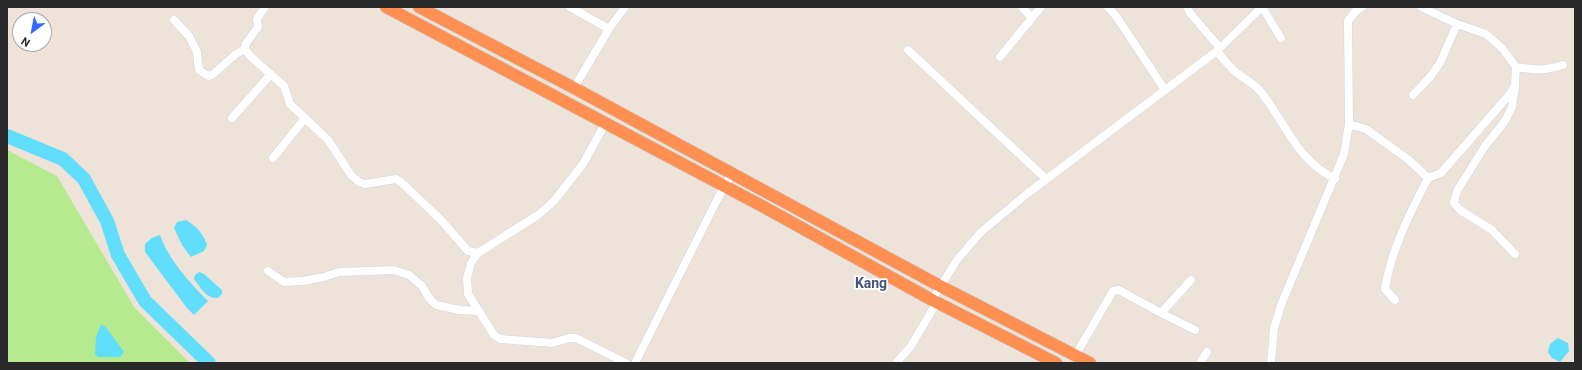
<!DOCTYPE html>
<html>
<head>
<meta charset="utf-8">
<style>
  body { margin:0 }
  #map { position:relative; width:1582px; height:370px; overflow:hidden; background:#ede3d9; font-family:Roboto,sans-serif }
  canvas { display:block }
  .frame { position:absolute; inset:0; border:8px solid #292929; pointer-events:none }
  .north { position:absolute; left:12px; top:12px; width:40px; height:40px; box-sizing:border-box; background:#fff; border:1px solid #a9a9a9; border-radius:50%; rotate:212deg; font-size:11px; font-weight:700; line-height:16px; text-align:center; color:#292929 }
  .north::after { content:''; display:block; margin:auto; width:14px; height:18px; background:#346aff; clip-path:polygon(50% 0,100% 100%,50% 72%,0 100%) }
</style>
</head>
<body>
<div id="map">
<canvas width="1582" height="370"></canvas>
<div class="frame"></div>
<div class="north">N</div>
</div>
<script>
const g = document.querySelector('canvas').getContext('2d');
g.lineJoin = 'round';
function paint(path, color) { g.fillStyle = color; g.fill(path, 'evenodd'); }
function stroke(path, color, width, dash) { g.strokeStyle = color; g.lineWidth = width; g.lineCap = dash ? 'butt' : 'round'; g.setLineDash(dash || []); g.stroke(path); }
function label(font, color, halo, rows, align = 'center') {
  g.font = font + ' Roboto,sans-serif'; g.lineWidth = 3.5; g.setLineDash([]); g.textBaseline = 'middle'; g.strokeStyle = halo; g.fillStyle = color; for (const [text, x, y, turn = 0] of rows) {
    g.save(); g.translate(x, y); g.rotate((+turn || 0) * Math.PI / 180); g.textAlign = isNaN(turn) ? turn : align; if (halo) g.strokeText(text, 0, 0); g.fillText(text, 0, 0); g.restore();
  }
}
paint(new Path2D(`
  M 7,150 L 57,176 L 134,307 L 190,363 L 7,363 Z`), '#b5ea8f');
paint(new Path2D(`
  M 186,220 C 197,227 203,233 207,245 L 204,251 L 191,257 L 182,245 L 174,228 L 177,222 Z
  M 160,235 C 168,259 191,284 208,301 L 194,315 L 187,308 L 145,252 L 145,244 L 152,238 Z
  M 199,272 L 204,274 L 222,290 L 222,294 L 218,298 C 206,299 201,288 194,279 L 195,275 Z
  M 101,325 L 105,326 L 124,352 L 120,357 L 98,357 L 95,354 L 96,337 Z
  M 1558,338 L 1568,343 L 1569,351 L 1560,362 L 1552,358 L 1548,352 L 1550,344 Z`), '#60defc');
stroke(new Path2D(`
  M 7,136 L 63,159 L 84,179 L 107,221 L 118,255 L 145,301 L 209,363`), '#60defc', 14);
const minor = new Path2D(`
  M 265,7 L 257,19 L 258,27 L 245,45 L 245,49 L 250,56 L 284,86 L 290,104 L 328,140 L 351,175 L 359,182 L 365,184 L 396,179 L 401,182 L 441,220 L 468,251 L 478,253
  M 570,7 L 609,29
  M 1022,7 L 1032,18
  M 1108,7 L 1116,16 L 1165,90
  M 1187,7 L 1190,13 L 1220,48
  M 1262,7 L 1281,38
  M 174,20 L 189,36 L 197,52 L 199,70 L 208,76 L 212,75 L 236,54 L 245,49
  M 908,50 L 1046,179
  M 1217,51 C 1223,59 1229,67 1237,73 C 1246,80 1254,83 1261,92 C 1287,125 1295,158 1335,179
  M 1000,57 L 1041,7
  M 1516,67 C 1535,70 1544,71 1563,65
  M 574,88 L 609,29 L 625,7
  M 1413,95 L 1430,77 L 1440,63 L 1457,24
  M 232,118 L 271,74
  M 605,124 L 583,164 L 554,201 L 538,215 L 478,253 L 471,263 L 467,278 L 468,294 L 494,335 L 500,339 L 552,343 L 569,338 L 576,338 L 626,363
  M 1349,124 L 1366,129 L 1409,160 L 1428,178
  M 273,158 L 305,118
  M 1515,254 L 1492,230 L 1460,210 L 1454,203 L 1457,191 L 1485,146 L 1505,121 L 1512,107 L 1515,87
  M 268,271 L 284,282 L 303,281 L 324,277 L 339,272 L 394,270 L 409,275 L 422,286 L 429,298 L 436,305 L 459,310 L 477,311
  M 932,300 L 957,260 L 981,232 L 1028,193 L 1217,51 L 1262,7
  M 1395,300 L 1385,289 C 1391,250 1410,213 1428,178 L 1441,173 L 1510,94 L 1515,85 L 1516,67 L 1502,48 L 1486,34 L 1457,24 L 1421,7
  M 1161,313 L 1195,330
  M 1075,356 L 1113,291 L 1119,290 L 1161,313 L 1191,280
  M 635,363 L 717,200 L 732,173
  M 896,363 L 911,346 L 937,302
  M 1200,363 L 1207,352
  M 1271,363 L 1274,328 L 1281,305 L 1344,154 L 1349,124 L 1348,21 L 1355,12 L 1362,7`);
const highway = new Path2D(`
  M 386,7 L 762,206 L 932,300 L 1056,363
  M 419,7 L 574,88 L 940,286 L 1090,363`);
stroke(minor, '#ced4e4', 9);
stroke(highway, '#c7c7c7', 13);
stroke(minor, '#fff', 8);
stroke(highway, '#ff9052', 12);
label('bold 14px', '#45547f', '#fff', [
  ["Kang",871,284]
]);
</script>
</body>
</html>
